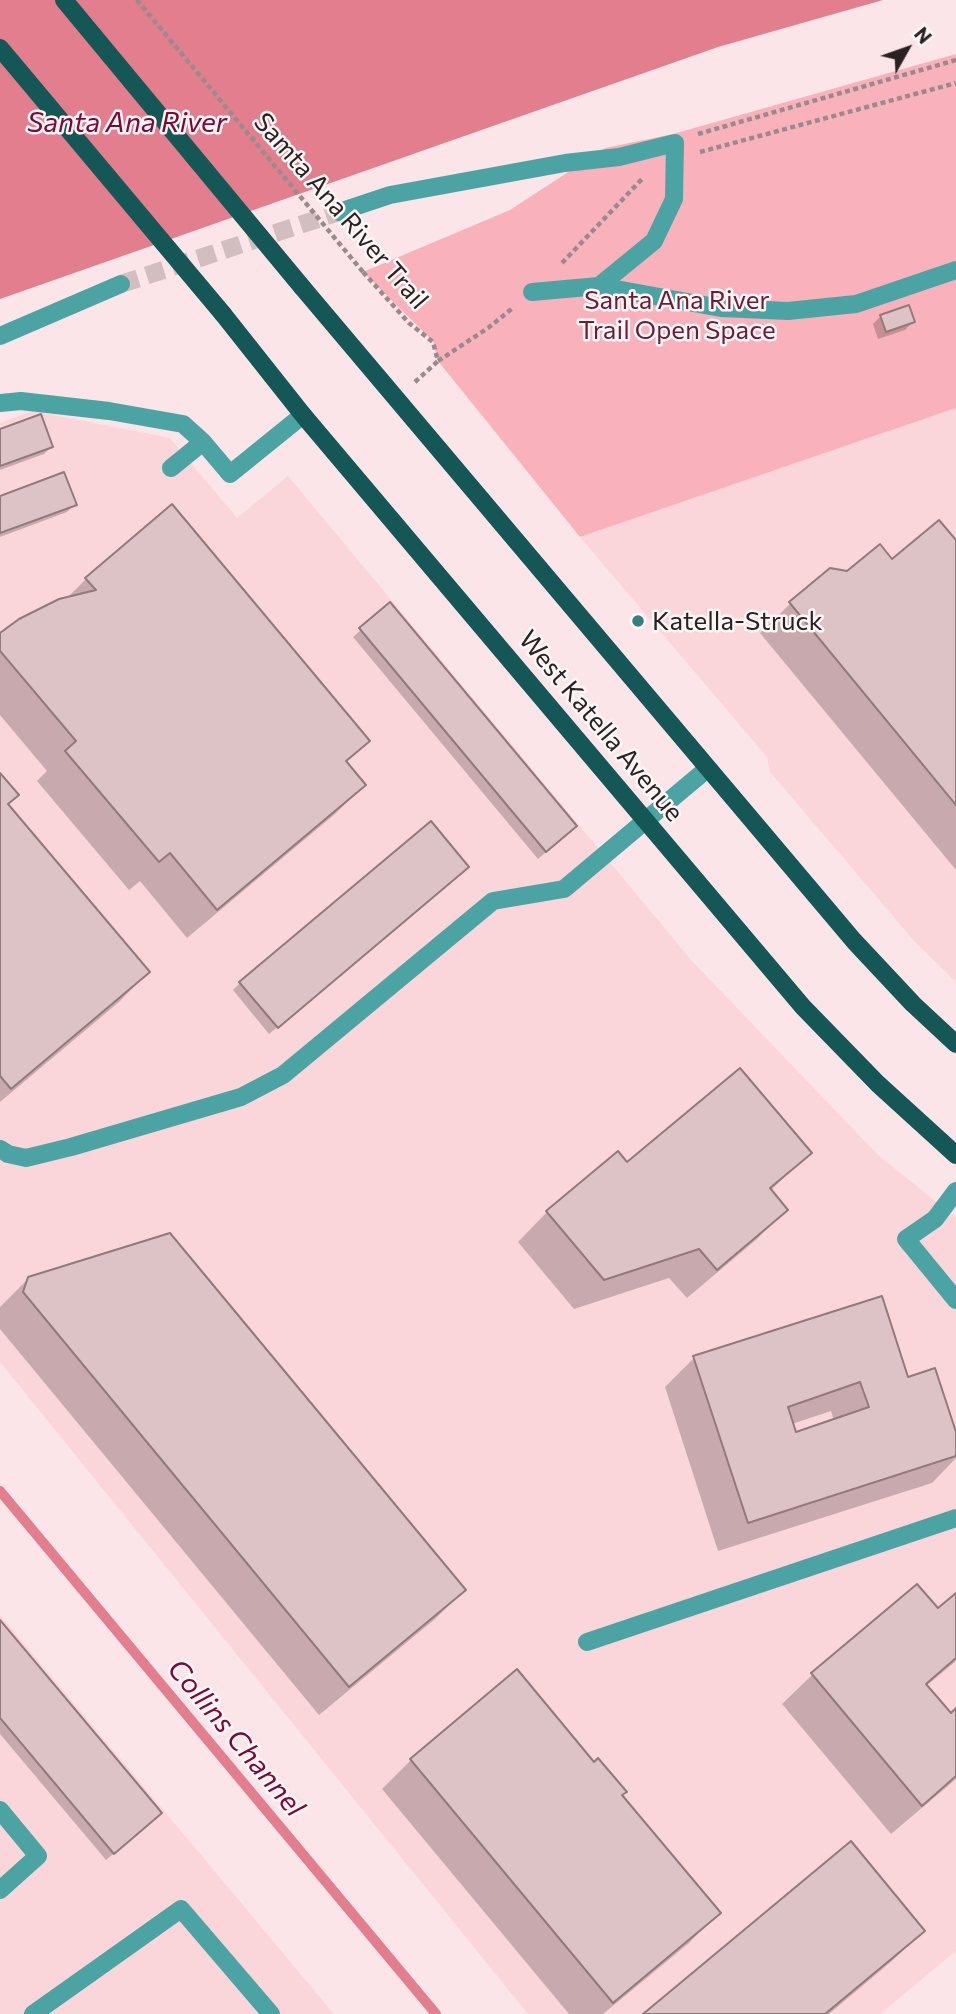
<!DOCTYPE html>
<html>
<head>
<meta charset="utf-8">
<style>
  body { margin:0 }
  #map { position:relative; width:956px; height:2014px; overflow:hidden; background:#fce5e8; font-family:Commissioner,sans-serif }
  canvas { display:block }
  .north { position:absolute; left:872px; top:14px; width:70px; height:70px; -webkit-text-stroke:5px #fdf7f8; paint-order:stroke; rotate:50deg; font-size:19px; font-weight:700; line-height:28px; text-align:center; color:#2b2022 }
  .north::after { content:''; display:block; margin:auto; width:24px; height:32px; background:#2b2022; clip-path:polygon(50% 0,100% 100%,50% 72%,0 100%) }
</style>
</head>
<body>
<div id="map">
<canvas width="956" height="2014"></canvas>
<div class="north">N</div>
</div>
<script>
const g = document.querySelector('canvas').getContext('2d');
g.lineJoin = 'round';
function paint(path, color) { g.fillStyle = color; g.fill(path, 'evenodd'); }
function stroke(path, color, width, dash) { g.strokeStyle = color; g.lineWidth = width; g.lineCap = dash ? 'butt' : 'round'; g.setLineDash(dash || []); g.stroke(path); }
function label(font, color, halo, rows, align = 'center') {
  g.font = font + ' Commissioner,sans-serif'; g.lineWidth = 5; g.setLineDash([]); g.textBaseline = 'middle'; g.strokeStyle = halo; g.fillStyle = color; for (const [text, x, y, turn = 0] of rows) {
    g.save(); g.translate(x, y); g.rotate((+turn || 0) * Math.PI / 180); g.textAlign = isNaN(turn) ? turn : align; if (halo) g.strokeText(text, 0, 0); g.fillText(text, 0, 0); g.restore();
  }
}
paint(new Path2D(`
  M 956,408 L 956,982 L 916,943 L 770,772 L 767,757 L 580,537 Z
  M 33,411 L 170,438 L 237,518 L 288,476 L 692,961 L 877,1154 L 956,1218 L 956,1951 L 880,2014 L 528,2014 L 0,1362 L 0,423 Z
  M 0,1615 L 334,2014 L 0,2014 Z`), '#fad5da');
paint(new Path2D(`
  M 956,54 L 956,408 L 580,537 L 438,361 L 433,341 L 363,272 L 510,210 L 605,148 L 673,134 Z`), '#f9b2bc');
paint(new Path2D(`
  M 0,0 L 883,0 L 718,47 L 0,299 Z`), '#e27e8e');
paint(new Path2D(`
  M 881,316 L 913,322 L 905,330 L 878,339 L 873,324 Z
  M 0,431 L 51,447 L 44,454 L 0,470 Z
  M 0,498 L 75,504 L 67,512 L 0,537 Z
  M 956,542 L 956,870 L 760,633 L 790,604 L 830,570 L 847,573 Z
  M 86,579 L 368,741 L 345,764 L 364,785 L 335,814 L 187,938 L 140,881 L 129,890 L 37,781 L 47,771 L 0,715 L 0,636 L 66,599 Z
  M 390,605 L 567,834 L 538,859 L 353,637 Z
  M 0,775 L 7,805 L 148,972 L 119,1002 L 0,1102 Z
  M 460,874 L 269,1034 L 233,990 L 240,983 Z
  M 809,1153 L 770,1191 L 786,1210 L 757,1239 L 687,1298 L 669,1278 L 574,1309 L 518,1242 L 547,1212 L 627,1165 Z
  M 29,1278 L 464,1590 L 435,1619 L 319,1715 L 0,1329 L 0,1307 Z
  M 694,1358 L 907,1379 L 956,1438 L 956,1458 L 932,1483 L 718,1551 L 665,1387 ZM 831,1411 L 834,1421 L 795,1434 L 792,1424 Z
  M 917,1586 L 937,1611 L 956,1595 L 956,1661 L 926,1686 L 951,1715 L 956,1711 L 956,1779 L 891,1834 L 782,1704 L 812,1675 Z
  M 0,1623 L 152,1821 L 106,1860 L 0,1734 Z
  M 411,1760 L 620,1796 L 718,1913 L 689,1943 L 603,2014 L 569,2014 L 382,1789 Z
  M 923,1931 L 893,1960 L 829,2014 L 646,2014 Z`), '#0003');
stroke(new Path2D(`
  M 0,1491 L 436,2014`), '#e27e8e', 10);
const building = new Path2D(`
  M 909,305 L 915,322 L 886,332 L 880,315 Z
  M 41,414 L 53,447 L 0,466 L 0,429 Z
  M 64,472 L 77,505 L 0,533 L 0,496 Z
  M 172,504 L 370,741 L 346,761 L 366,785 L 217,910 L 170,853 L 159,862 L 65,751 L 76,741 L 0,651 L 0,633 L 19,619 L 59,599 L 96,590 L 85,578 Z
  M 939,520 L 956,540 L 956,805 L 789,602 L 830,568 L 847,571 L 880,544 L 892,559 Z
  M 390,602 L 577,826 L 546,852 L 359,628 Z
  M 0,773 L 19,795 L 8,804 L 150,972 L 11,1089 L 0,1076 Z
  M 431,821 L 469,867 L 278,1028 L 239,982 Z
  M 740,1068 L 812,1153 L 770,1188 L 788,1210 L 717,1270 L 699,1249 L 604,1280 L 546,1211 L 618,1151 L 627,1162 Z
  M 170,1233 L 466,1590 L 349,1687 L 23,1292 L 28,1277 Z
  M 882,1296 L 908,1377 L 935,1368 L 956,1432 L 956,1456 L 748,1523 L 693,1356 ZM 860,1382 L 869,1407 L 796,1432 L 788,1407 Z
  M 917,1584 L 938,1608 L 956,1593 L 956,1658 L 926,1684 L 951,1713 L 956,1708 L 956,1776 L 922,1806 L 811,1673 Z
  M 0,1620 L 162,1813 L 114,1854 L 0,1718 Z
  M 517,1669 L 594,1762 L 598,1758 L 627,1792 L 622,1795 L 721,1913 L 613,2003 L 410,1759 Z
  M 851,1841 L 925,1931 L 825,2014 L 643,2014 Z`);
paint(building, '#dec3c6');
stroke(building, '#92797c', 2);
stroke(new Path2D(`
  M 121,284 L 339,212`), '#d2bec0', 18, [18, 9]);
stroke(new Path2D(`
  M 698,134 L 956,60
  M 700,152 L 956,83
  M 562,263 L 643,178
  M 363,272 L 409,323 L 433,342 L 438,361 L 488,328 L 514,307
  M 415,382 L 438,361`), '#9b8a8d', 4.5, [5, 3.5]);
stroke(new Path2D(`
  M 339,212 L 390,195 L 565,163 L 619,157 L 675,143 L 674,199 L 654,241 L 599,286
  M 532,292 L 599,286 L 721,308 L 788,311 L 856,304 L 956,270
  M 0,336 L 121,284
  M 0,403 L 21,401 L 109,411 L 183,424 L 203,442
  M 171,468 L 203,442 L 230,474 L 303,415
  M 0,1149 L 8,1154 L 26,1158 L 71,1147 L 241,1097 L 283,1075 L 493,901 L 564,889 L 707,769
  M 956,1191 L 935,1219 L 906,1239 L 956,1300
  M 587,1642 L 956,1518
  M 0,1810 L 38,1856 L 0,1890
  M 33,2014 L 181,1909 L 271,2014`), '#4ca3a4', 18);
stroke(new Path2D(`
  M 302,287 L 854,941 L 913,1004 L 956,1044
  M 223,314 L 303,415 L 803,1007 L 878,1084 L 956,1155`), '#155657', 18);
stroke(new Path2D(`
  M 137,0 L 363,272`), '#9b8a8d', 4.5, [5, 3.5]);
stroke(new Path2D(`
  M 64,0 L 302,287
  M 0,48 L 223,314`), '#155657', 18);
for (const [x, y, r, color] of [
  [638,621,7,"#367f7f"]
]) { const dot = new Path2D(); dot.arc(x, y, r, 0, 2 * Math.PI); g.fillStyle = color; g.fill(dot); stroke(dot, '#fdf7f8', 2.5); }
label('26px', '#2b2022', '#fdf7f8', [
  ["Samta Ana River Trail",341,211,49],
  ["West Katella Avenue",601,726,50]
]);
label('26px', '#721830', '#fdf7f8', [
  ["Santa Ana River",677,300],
  ["Trail Open Space",677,330]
]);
label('26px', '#2b2022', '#fdf7f8', [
  ["Katella-Struck",652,621]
], 'left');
label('italic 28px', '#840432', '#fdf7f8', [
  ["Santa Ana River",127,123],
  ["Collins Channel",236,1738,50]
]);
</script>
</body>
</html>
